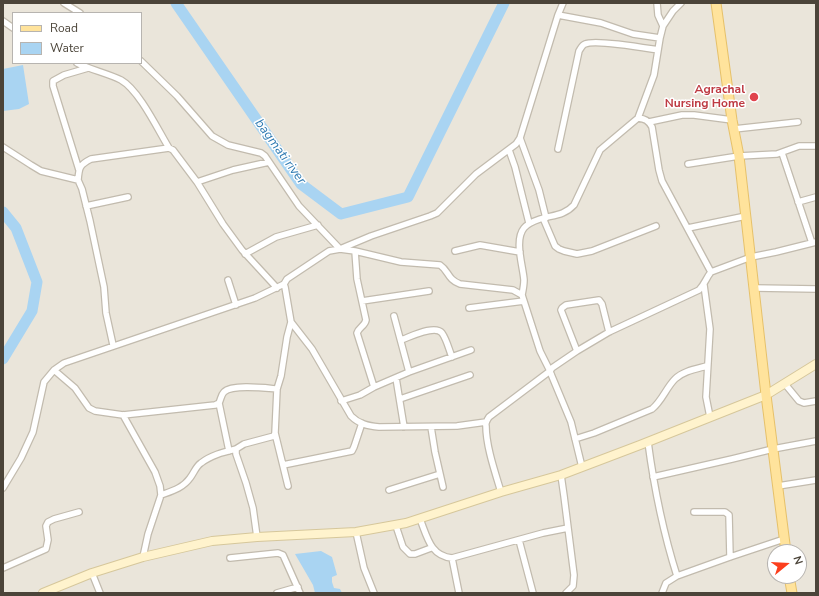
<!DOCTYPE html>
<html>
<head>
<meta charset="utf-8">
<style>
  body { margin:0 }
  #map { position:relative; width:819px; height:596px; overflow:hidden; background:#f6f3ec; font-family:"Nunito Sans",sans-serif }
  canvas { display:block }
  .frame { position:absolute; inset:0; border:4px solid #4b4439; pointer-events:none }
  .legend { position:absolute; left:12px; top:12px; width:130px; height:52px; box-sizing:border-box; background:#fff; border:1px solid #b7b4b0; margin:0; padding:5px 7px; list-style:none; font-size:12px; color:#4b4439 }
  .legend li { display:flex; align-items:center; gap:8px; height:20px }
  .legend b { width:20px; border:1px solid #b7b4b0 }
  .north { position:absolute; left:767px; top:544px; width:40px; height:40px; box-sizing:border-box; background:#fff; border:1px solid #b7b4b0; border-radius:50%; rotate:72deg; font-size:11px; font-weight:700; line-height:16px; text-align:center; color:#4b4439 }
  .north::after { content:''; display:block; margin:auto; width:14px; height:18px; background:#fc3f1d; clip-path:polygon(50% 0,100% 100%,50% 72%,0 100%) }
</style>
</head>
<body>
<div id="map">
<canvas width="819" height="596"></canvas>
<div class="frame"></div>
<ul class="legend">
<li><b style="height:5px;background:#ffe39c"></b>Road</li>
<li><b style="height:11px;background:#a9d4f2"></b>Water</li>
</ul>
<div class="north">N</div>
</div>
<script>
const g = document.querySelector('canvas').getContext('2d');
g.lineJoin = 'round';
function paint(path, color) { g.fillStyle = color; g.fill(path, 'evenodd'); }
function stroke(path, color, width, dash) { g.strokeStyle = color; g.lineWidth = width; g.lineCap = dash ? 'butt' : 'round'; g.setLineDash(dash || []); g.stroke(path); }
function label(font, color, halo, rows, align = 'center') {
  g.font = font + ' "Nunito Sans",sans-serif'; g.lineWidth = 3; g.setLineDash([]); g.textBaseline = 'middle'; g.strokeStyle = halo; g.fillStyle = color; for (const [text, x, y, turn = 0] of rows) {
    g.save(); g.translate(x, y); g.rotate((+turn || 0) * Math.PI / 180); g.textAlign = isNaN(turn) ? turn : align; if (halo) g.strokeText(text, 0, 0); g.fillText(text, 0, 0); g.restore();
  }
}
paint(new Path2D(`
  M 3,3 L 816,3 L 816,593 L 3,593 ZM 13,13 L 141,13 L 141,63 L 13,63 ZM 775,552 L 799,552 L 799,576 L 775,576 Z`), '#eae5da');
paint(new Path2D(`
  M 23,65 L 29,104 L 19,109 L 3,111 L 3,69 Z
  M 321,551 L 332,557 L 337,575 L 332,577 L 332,582 L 334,588 L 340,589 L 342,593 L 315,593 L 313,585 L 295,554 Z`), '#a9d4f2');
stroke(new Path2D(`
  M 176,3 L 301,184 L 341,214 L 408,197 L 504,3
  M 3,212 L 16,228 L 37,282 L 32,311 L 3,359`), '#a9d4f2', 11);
const street = new Path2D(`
  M 64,3 L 80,13
  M 657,3 L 658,15 L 663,26
  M 558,15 L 601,23 L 633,34 L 660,38
  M 3,21 L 13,28
  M 141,61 L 177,96 L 212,136 L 228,145 L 261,153 L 265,156 L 299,206 L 340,249 L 371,236 L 430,216 L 437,213 L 476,174 L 516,144 L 520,138 L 558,15 L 563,3
  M 77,63 C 91,70 107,73 121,80 C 139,90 158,130 169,148
  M 638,118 C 645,119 648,120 652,127 L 659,170 L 662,181 L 711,272
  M 649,122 L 682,115 L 694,115 L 732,120
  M 734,129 L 798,122
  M 520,138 L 539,190 L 546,218
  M 3,147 L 31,165 L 41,171 L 78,180 L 82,189 L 90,221 L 104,287 L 106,313 L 113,345
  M 558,149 L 579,51 C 581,48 582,45 585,44 C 595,39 645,48 658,50
  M 509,150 L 515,167 L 529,223
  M 782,153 L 812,243
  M 688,164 L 739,156 L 777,154 L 799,146 L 816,146
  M 79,170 L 53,86 L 53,81 L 64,75 L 88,68
  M 78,180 C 79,168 79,165 91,159 L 169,148 L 173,150 L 197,182 L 223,224 L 242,250 L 277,288
  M 197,182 L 233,170 L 269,162
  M 798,202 L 816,197
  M 86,206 L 128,197
  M 543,218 L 555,246 L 559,249 L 564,251 L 577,254 L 592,251 L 656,226
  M 688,228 L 746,216
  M 355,251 L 357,279 L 366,320 C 365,326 359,327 357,333 L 374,387
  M 455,251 L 480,245 L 520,252
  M 245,254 L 276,237 L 318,225
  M 228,280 L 236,305
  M 704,285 L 710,329 L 706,397 L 710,417
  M 755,288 L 816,289
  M 522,295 C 523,290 524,285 524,280 C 523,266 514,240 524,228 C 528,223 534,221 540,219 C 552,215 564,216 574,205 L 600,150 L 638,118 L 654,75 L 660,38 L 663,26 L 673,11 L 681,3
  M 362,301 L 429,291
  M 469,308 L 524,301
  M 394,316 L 409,372
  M 401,340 C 410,337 435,324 442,333 C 447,340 449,350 452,357
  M 577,351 L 561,310 L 562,308 L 566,305 L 599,300 L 602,304 L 609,332
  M 54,370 L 75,388 L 89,408 L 95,411 L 123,415 L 215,405 L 219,403 C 221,399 221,395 224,392 C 232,384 265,388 277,389
  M 396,378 L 404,427
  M 785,384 L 799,401 L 804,403 L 816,401
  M 400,399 L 470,375
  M 341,401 L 360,395 L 374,387 L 409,372 L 471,350
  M 219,403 L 229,451
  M 123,415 L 155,472 L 160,486 L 161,495 L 148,534 L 143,557
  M 486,422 L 457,426 L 379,427 C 368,426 359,424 351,416 L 312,349 L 291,322 L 285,287 L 284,284 L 287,279 L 329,251 L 340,249 L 355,251 L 401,262 L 440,265 C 449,271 447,279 460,284 L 513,290 L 522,295 L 540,351 L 550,371 L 489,417 C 487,420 485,423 486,426 C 486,446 495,472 501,492
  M 431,427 L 435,452 L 443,487
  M 275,433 L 288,486
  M 575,439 L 594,433 L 652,409 C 662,401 666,388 675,379 C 683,371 696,369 707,366
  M 648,442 C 654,487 663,532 677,576
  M 283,465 L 352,451 L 354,447 L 362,423
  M 582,467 L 571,422 L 551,374 L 550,371 L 552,368 L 577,351 L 609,332 L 699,290 C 705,284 706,278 711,272 L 751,257 L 776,252 L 816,242
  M 561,475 L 564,496 L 574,575 L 573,586 L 566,593
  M 653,477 L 732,459 L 773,449 L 816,441
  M 778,486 L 816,480
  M 3,488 L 21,458 L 33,432 L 44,382 L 54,370 L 64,363 L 255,298 L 284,284
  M 389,490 L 440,474
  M 161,495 C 172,491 183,488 190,478 C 194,473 196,466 201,463 C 211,455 224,452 236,449
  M 694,512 L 725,512 L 729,515 L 730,557
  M 420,519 C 427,536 430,556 452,558 L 543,533 L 568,528
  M 396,526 L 403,547 L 410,554 L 415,554 L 431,548
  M 356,532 L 364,568 L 374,593
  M 257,537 L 253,508 L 246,483 L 236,454 L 236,449 L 244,444 L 274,436 L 275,433 L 277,389 L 281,376 L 287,337 L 291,322
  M 519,540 L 533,593
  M 230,558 L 278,553 L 283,555 L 300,593
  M 452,558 L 459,593
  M 3,568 L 46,549 L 48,540 L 46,526 L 48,522 L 54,519 L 79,512
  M 92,573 L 100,593
  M 277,593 L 298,587
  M 662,593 L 666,583 L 677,576 L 730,557 L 784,539`);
const secondary = new Path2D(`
  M 43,593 L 92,573 L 143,557 L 212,541 L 257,537 L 356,532 L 406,523 L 501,492 L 561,475 L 640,445 L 766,395 L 816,364`);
const primary = new Path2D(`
  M 716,3 L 732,120 L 739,156 L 766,395 L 786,552
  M 789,576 L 792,593`);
stroke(street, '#c2bbae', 8);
stroke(secondary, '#d6c79b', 10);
stroke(primary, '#e6c16a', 11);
stroke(street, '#fff', 5.5);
stroke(secondary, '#fff3cd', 8);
stroke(primary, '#ffe39c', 9);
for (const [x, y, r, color] of [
  [754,97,5,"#e0444e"]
]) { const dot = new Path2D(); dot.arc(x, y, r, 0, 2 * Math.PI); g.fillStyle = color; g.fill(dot); stroke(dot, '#fff', 1.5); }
label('bold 12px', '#be3a42', '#fff', [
  ["Agrachal",745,90],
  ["Nursing Home",745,104]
], 'right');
label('italic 13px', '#2e7ab2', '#fff', [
  ["bagmati river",280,152,54]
]);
</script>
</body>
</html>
